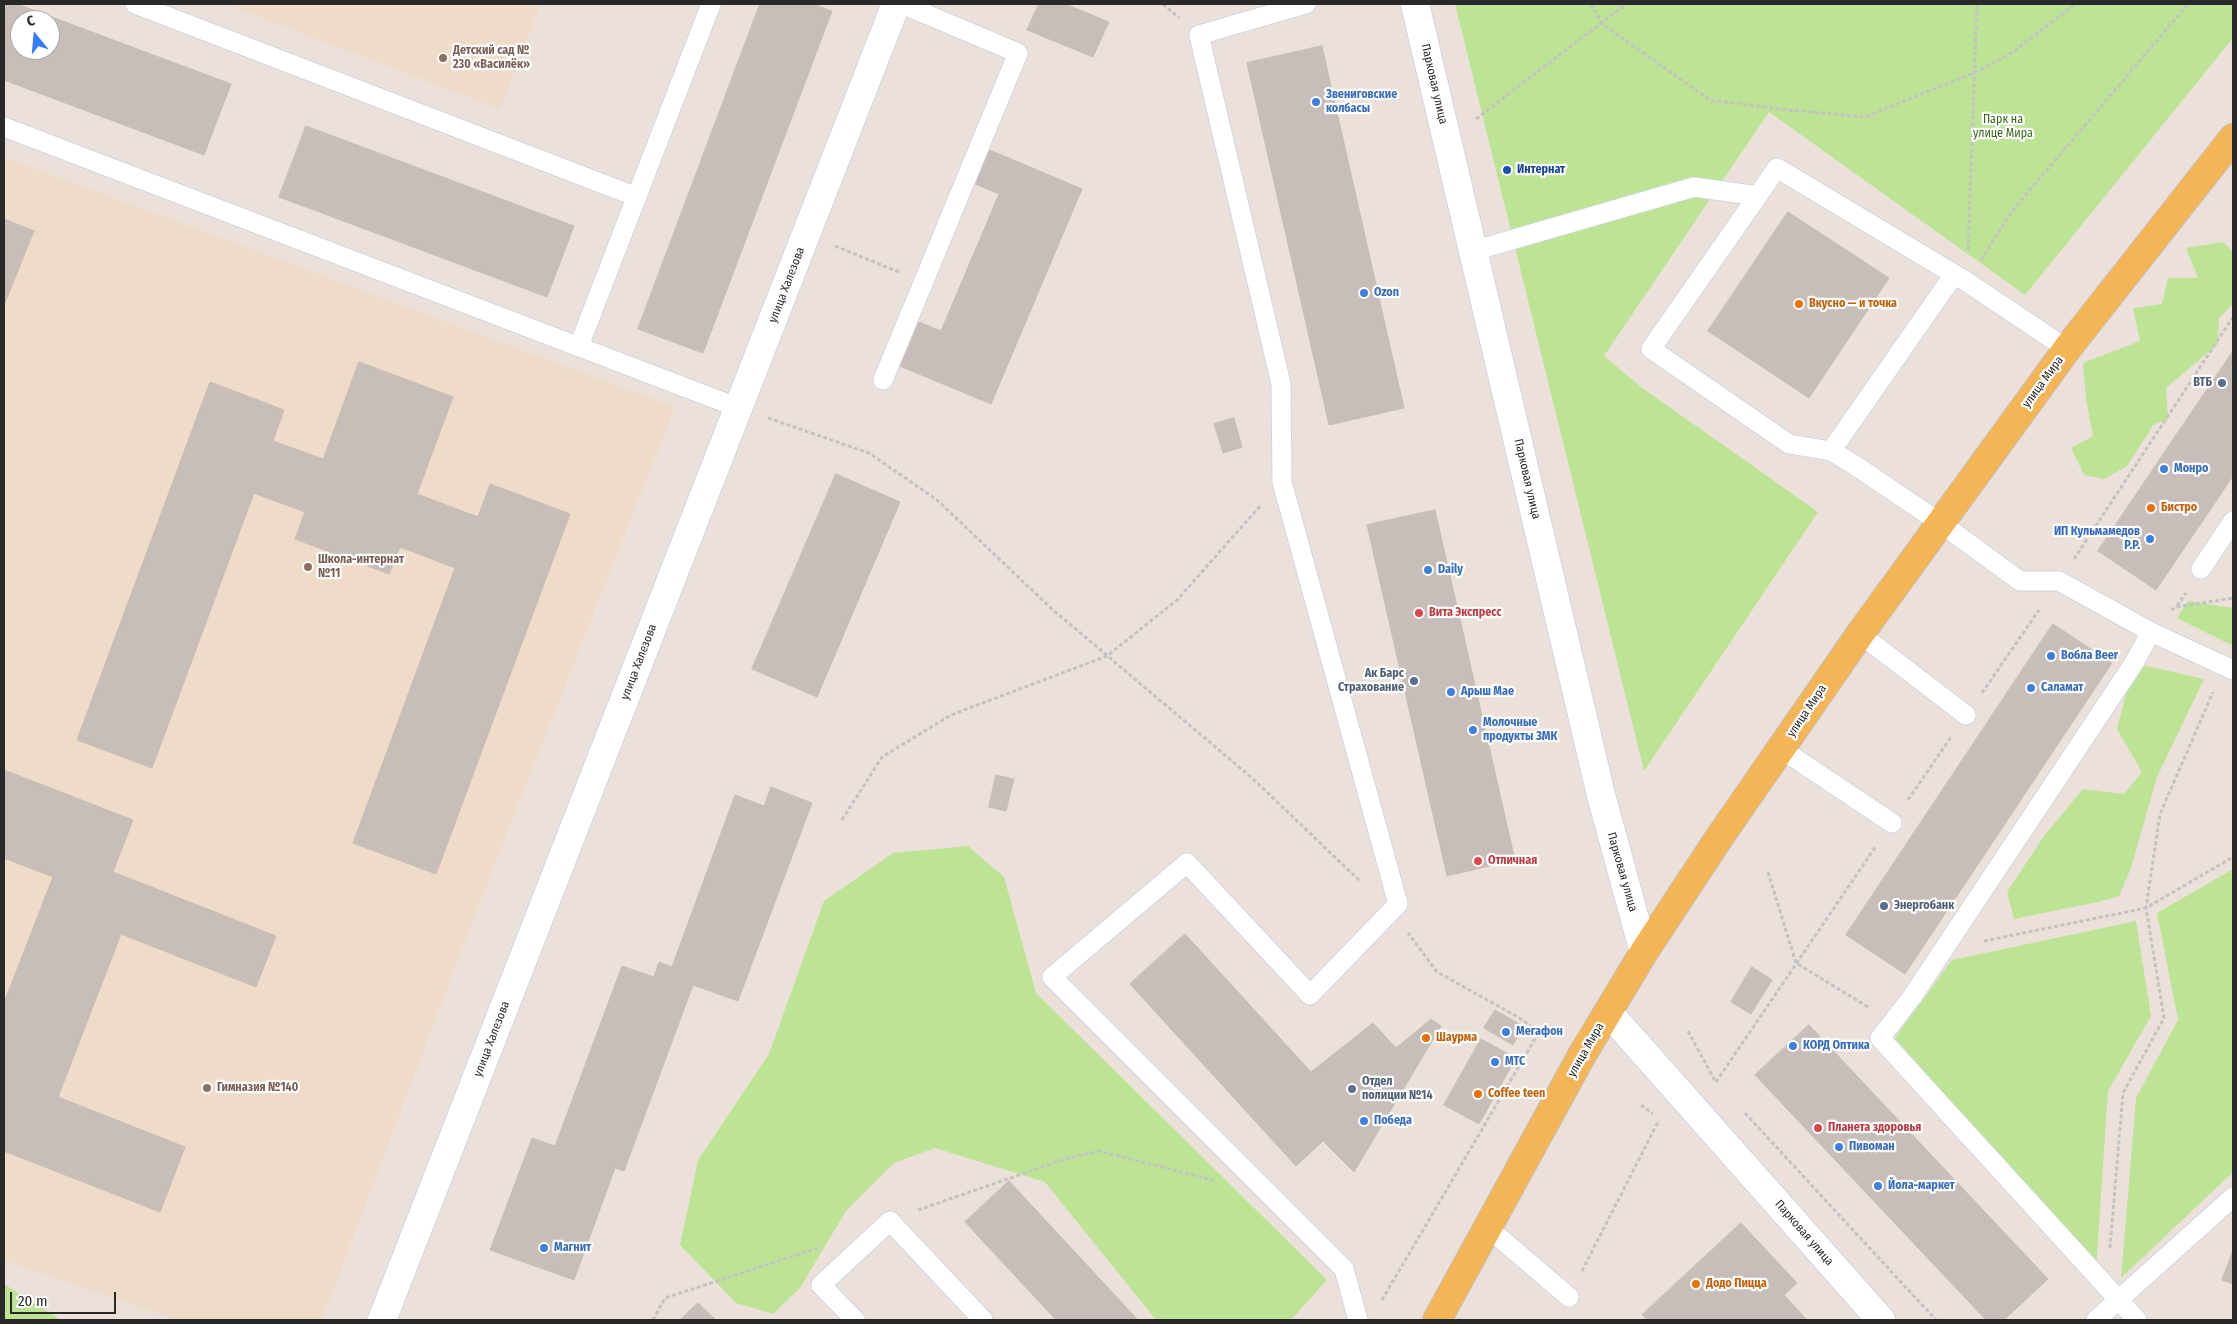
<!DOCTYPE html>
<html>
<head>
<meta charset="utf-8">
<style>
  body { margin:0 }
  #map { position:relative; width:2237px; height:1324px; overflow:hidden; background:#ece1da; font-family:"Fira Sans Condensed",sans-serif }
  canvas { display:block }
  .frame { position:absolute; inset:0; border:5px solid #292929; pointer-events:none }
  .north { position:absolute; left:10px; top:10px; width:50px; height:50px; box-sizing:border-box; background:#fff; border:1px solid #a9a9a9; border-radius:50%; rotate:343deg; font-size:14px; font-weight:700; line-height:20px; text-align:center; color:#292929 }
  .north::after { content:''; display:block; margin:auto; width:18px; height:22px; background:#347cff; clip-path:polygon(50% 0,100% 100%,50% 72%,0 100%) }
  .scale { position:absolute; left:10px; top:1292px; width:106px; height:22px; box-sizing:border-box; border:2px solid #292929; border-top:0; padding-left:6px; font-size:15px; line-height:18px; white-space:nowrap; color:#292929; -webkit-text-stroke:4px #fff; paint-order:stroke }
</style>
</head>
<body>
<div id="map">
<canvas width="2237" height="1324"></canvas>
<div class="frame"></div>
<div class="north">С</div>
<div class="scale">20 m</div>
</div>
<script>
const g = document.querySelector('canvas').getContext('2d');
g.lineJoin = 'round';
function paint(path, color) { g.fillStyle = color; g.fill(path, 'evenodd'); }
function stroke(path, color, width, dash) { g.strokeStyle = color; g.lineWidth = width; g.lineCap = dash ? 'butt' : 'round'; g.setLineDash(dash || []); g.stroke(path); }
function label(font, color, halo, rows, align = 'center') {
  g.font = font + ' "Fira Sans Condensed",sans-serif'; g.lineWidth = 4.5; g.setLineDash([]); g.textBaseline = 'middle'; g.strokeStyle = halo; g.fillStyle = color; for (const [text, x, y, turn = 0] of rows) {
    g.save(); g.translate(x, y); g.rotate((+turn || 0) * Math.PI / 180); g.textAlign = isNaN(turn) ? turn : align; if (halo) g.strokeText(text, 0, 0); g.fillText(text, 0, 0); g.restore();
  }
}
paint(new Path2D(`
  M 234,4 L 541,4 L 500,109 L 233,7 Z
  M 4,157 L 675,407 L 475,915 L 322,1320 L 176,1320 L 4,1260 Z`), '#eedbc8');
paint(new Path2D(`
  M 1455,4 L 2233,4 L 2233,38 L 2025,295 L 1769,112 L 1604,356 L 1641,387 L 1818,512 L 1644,771 Z
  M 2223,242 L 2233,252 L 2233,304 L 2219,318 L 2218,344 L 2166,388 L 2168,420 L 2154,424 L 2127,466 L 2104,479 L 2084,475 L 2071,448 L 2093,436 L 2086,399 L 2083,363 L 2140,341 L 2133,308 L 2162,304 L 2168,278 L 2198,278 L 2186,248 Z
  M 2188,601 L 2233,608 L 2233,646 L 2177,618 Z
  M 2134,663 L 2204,679 L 2157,777 L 2131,868 L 2119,896 L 2098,902 L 2014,919 L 2007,892 L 2044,836 L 2083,789 L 2124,794 L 2142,772 L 2117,729 Z
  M 968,846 L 1004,877 L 1036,993 L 1327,1280 L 1291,1320 L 1156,1320 L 1045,1182 L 935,1148 L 894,1163 L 846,1211 L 800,1288 L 773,1314 L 736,1303 L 680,1245 L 698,1160 L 769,1054 L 824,901 L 893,853 Z
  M 2233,869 L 2233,1168 L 2231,1174 L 2121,1278 L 2136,1098 L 2178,1020 L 2157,913 Z
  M 2136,921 L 2151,1016 L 2108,1091 L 2096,1270 L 1895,1038 L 1952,960 Z
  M 4,1284 L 61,1320 L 4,1320 Z`), '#bde494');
const building = new Path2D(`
  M 4,4 L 17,4 L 231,84 L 204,155 L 4,80 ZM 20,20 L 50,20 L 50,50 L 20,50 Z
  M 760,4 L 813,4 L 832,11 L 703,353 L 638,329 Z
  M 1039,4 L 1065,4 L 1109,22 L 1093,57 L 1027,30 Z
  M 1322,46 L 1404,408 L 1329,425 L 1247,63 Z
  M 306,126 L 574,226 L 547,297 L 279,197 Z
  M 985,148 L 1082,189 L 991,404 L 895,364 L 914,320 L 941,331 L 999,194 L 971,182 Z
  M 1788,212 L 1889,278 L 1809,398 L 1708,331 Z
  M 4,219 L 34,231 L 4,305 Z
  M 2233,351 L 2233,476 L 2156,590 L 2098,551 Z
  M 359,362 L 453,397 L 417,494 L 478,517 L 490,484 L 570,514 L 436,874 L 353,843 L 455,568 L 400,547 L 389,574 L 295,539 L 305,512 L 254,493 L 152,768 L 77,740 L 210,382 L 284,410 L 273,441 L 323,459 Z
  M 1234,418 L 1242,447 L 1223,453 L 1214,424 Z
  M 836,474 L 900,502 L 817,697 L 752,669 Z
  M 1435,510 L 1515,860 L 1447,876 L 1367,525 Z
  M 2053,624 L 2112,663 L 1905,974 L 1846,935 Z
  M 4,770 L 133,820 L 113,872 L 276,936 L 256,987 L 121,934 L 58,1097 L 185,1147 L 160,1212 L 4,1151 L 4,1003 L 53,877 L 4,858 Z
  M 996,775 L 1014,779 L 1006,811 L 989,807 Z
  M 771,787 L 812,803 L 738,1001 L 693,985 L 624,1171 L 615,1168 L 574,1280 L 490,1250 L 532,1138 L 555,1146 L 622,966 L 654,977 L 659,962 L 672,967 L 735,795 L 764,806 Z
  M 1185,934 L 1311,1072 L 1373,1023 L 1396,1048 L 1431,1019 L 1441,1026 L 1354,1172 L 1323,1141 L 1296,1166 L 1130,984 Z
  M 1752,967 L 1772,980 L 1751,1014 L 1731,1002 Z
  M 1495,1010 L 1523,1026 L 1513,1045 L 1484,1028 Z
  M 1809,1025 L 2048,1279 L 2004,1320 L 1986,1320 L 1755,1075 Z
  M 1481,1039 L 1516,1058 L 1479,1124 L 1444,1105 Z
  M 1009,1181 L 1138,1320 L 1056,1320 L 965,1222 Z
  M 1741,1223 L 1797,1283 L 1784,1295 L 1807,1320 L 1648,1320 L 1642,1315 Z
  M 2233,1251 L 2233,1284 L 2222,1280 Z
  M 698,1303 L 716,1320 L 680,1320 Z`);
paint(building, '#c7beba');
stroke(building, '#c7bdb4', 1);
const service = new Path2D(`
  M 135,4 L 637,197
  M 1306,4 L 1199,35 L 1281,384 L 1282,482 L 1398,904 L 1310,995 L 1187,863 L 1052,977 L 1344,1269 L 1358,1320
  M 4,127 L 739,408
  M 1473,251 L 1694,187 L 1758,196
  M 579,346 L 711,4
  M 2067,349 L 1967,282 L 1777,168 L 1651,349 L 1789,444 L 1831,451 L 1853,464 L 1942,524 L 2020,581 L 2059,581 L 2151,632 L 2233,670
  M 883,380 L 1018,53 L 902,4
  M 1831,451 L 1953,276
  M 2201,569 L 2233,521
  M 1860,634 L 1966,715
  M 1781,749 L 1892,823
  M 1487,1227 L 1569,1297
  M 855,1320 L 821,1285 L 890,1221 L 983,1320
  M 2096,1320 L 2233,1197
  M 2137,1320 L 1880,1038 L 1912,997 L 2134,663 L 2151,632`);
const minor = new Path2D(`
  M 1608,1012 L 1881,1320
  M 382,1320 L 896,4`);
const tertiary = new Path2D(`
  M 1415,4 L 1601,795 L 1644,952`);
const primary = new Path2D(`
  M 1437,1320 L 1582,1055 L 1644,952 L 1719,838 L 1860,634 L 2067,349 L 2233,138`);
stroke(service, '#cfd6e2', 21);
stroke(minor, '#cfd6e2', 30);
stroke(tertiary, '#cfd6e2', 30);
stroke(primary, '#c3c3c3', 30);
stroke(new Path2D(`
  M 1163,4 L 1179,18
  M 1591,4 L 1602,24 L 1710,100 L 1790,110 L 1865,117 L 1976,72 L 2013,52 L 2075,4
  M 1476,119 L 1626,4
  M 835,246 L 899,272
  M 1968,250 L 1977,4
  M 1981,260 L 2012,211 L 2188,4
  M 768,418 L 869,453 L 937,500 L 1052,609 L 1252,778 L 1361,882
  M 2074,559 L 2233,317
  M 2177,606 L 2186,593
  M 2171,610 L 2176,607 L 2233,598
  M 1982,693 L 2039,610
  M 1908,800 L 1951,737
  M 842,820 L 882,757 L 951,715 L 1107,656 L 1177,600 L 1260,506
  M 1768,872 L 1796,963 L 1868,1007
  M 1984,941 L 2146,908 L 2233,857
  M 1688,1031 L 1715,1081
  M 1716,1082 L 1876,846
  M 1641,1105 L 1653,1114
  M 1745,1113 L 1936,1320
  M 918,1210 L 1065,1159 L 1099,1151 L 1213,1180
  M 2110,1248 L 2123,1093 L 2164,1018 L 2146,908 L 2160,814 L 2213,692
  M 1582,1271 L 1659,1120
  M 1382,1300 L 1539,1032 L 1518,1017 L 1437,972 L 1408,933
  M 653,1320 L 665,1298 L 818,1248`), '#c3c3c3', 3, [4, 2.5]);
stroke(service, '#fff', 19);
stroke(minor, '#fff', 28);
stroke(tertiary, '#fff', 28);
stroke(primary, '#f4b556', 28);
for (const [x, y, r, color] of [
  [443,58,5,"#8d6e63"],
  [1316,102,5,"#3f7fe0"],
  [1507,170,5,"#1a4fb4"],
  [1364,293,5,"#3f7fe0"],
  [1799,304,5,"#e8710a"],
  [2222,383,5,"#5c6f8a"],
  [2164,469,5,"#3f7fe0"],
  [2151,508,5,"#e8710a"],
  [2150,539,5,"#3f7fe0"],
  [308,567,5,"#8d6e63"],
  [1428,570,5,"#3f7fe0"],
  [1419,613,5,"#e0444e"],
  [2051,656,5,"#3f7fe0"],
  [1414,681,5,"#5c6f8a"],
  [2031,688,5,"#3f7fe0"],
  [1451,692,5,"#3f7fe0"],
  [1473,730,5,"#3f7fe0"],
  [1478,861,5,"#e0444e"],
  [1884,906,5,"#5c6f8a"],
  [1506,1032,5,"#3f7fe0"],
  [1426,1038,5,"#e8710a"],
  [1793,1046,5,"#3f7fe0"],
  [1495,1062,5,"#3f7fe0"],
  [207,1088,5,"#8d6e63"],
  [1352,1089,5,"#5c6f8a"],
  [1478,1094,5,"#e8710a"],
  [1364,1121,5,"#3f7fe0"],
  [1818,1128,5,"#e0444e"],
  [1839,1147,5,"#3f7fe0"],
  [1878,1186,5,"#3f7fe0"],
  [544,1248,5,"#3f7fe0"],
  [1696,1284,5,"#e8710a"]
]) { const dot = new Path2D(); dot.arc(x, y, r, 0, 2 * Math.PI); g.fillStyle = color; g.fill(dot); stroke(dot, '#fff', 2); }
label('bold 12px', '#785e54', '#fff', [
  ["Детский сад №",453,51],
  ["230 «Василёк»",453,65],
  ["Школа-интернат",318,560],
  ["№11",318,574],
  ["Гимназия №140",217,1088]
], 'left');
label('12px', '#292929', '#fff', [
  ["Парковая улица",1434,84,77],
  ["улица Халезова",787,285,-69],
  ["улица Мира",2043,382,-54],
  ["Парковая улица",1527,479,77],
  ["улица Халезова",639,662,-69],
  ["улица Мира",1807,711,-56],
  ["Парковая улица",1622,872,74],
  ["улица Халезова",492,1039,-69],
  ["улица Мира",1586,1050,-60],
  ["Парковая улица",1804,1233,49]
]);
label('bold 12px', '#366cbe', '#fff', [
  ["Звениговские",1326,95],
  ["колбасы",1326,109],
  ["Ozon",1374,293],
  ["Монро",2174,469],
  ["ИП Кульмамедов",2140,532,"right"],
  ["Р.Р.",2140,546,"right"],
  ["Daily",1438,570],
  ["Вобла Beer",2061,656],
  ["Саламат",2041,688],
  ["Арыш Мае",1461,692],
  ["Молочные",1483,723],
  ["продукты ЗМК",1483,737],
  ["Мегафон",1516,1032],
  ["КОРД Оптика",1803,1046],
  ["МТС",1505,1062],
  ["Победа",1374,1121],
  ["Пивоман",1849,1147],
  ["Йола-маркет",1888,1186],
  ["Магнит",554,1248]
], 'left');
label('12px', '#356717', '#fff', [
  ["Парк на",2003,120],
  ["улице Мира",2003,134]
]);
label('bold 12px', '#164399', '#fff', [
  ["Интернат",1517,170]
], 'left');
label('bold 12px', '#c56008', '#fff', [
  ["Вкусно — и точка",1809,304],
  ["Бистро",2161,508],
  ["Шаурма",1436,1038],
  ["Coffee teen",1488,1094],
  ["Додо Пицца",1706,1284]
], 'left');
label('bold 12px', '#4e5e75', '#fff', [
  ["ВТБ",2212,383],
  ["Ак Барс",1404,674],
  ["Страхование",1404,688],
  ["Энергобанк",1894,906,"left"],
  ["Отдел",1362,1082,"left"],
  ["полиции №14",1362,1096,"left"]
], 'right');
label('bold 12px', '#be3a42', '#fff', [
  ["Вита Экспресс",1429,613],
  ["Отличная",1488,861],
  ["Планета здоровья",1828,1128]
], 'left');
</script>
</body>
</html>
